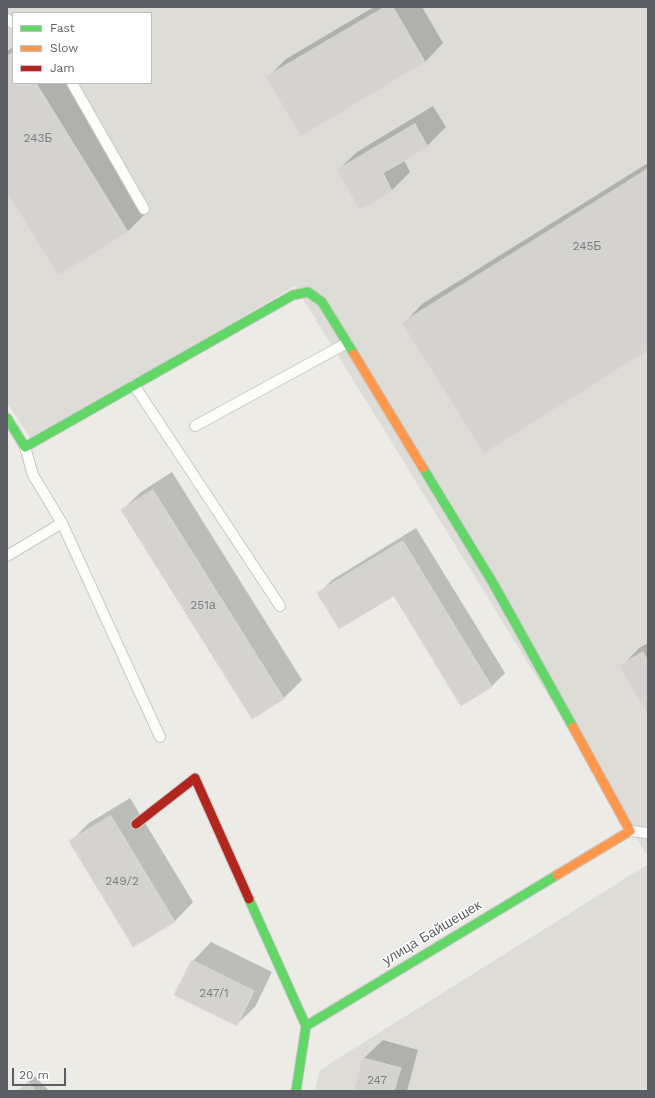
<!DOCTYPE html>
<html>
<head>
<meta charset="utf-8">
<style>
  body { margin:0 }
  #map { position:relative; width:655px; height:1098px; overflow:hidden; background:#ecebe6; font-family:"Work Sans",sans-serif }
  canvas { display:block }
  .frame { position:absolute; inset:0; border:8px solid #5b5f65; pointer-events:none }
  .legend { position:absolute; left:12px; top:12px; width:140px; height:72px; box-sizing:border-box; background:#fff; border:1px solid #bdbfc1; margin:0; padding:5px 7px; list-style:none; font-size:12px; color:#5b5f65 }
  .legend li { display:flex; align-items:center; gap:8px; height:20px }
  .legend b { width:20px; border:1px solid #bdbfc1 }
  .scale { position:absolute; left:12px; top:1068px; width:54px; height:18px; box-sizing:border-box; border:2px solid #5b5f65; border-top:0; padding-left:5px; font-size:12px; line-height:14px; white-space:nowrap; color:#5b5f65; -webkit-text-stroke:3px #fff; paint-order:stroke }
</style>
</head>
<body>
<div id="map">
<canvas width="655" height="1098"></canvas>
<div class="frame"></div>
<ul class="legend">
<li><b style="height:5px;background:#63d668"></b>Fast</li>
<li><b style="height:5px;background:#ff974d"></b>Slow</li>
<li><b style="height:5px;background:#b3261e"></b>Jam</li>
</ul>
<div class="scale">20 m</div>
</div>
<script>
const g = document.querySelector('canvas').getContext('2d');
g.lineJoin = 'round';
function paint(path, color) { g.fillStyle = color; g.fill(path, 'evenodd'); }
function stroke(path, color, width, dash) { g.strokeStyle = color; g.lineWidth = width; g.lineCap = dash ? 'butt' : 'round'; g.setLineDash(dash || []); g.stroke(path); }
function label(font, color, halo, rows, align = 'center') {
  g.font = font + ' "Work Sans",sans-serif'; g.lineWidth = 3; g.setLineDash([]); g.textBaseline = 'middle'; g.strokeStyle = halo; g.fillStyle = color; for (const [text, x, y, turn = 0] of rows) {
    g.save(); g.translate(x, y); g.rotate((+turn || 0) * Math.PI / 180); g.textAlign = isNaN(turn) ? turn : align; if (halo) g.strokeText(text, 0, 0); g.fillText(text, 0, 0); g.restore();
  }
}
paint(new Path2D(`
  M 7,7 L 648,7 L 648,857 L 295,286 L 33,441 L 7,403 ZM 13,13 L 151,13 L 151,83 L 13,83 Z
  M 648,864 L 648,1091 L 315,1091 L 320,1070 Z`), '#dddcd7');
paint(new Path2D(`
  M 374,7 L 422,7 L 443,43 L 425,62 L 267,78 L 286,59 Z
  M 13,47 L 13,52 L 7,56 L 7,51 Z
  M 13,54 L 13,83 L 66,83 L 146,213 L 128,231 L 59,274 L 7,190 L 7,58 Z
  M 433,106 L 446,127 L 427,146 L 404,160 L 410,172 L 392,190 L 360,208 L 338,170 L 357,152 Z
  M 648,163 L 648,349 L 404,323 L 422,304 Z
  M 172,472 L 302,680 L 284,698 L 253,718 L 122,510 L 141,492 Z
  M 416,528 L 505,673 L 492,686 L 462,705 L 394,594 L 319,593 L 332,580 Z
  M 648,643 L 648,712 L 621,667 L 639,648 Z
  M 130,798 L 193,902 L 175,921 L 134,945 L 71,841 L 89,823 Z
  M 211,942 L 272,972 L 255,1007 L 236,1025 L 193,961 Z
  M 383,1040 L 418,1050 L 407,1091 L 355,1091 L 364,1058 Z
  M 35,1076 L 49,1091 L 18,1091 Z`), '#0003');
const building = new Path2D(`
  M 385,7 L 393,7 L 425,62 L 301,136 L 266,77 Z
  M 13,53 L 13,83 L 36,83 L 128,232 L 58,275 L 7,192 L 7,57 Z
  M 415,124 L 428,147 L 383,173 L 392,191 L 360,210 L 337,170 Z
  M 648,169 L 648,350 L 484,453 L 402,323 Z
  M 153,490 L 284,699 L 252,719 L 121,510 Z
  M 403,541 L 492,687 L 461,706 L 394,596 L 339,629 L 317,593 Z
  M 643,652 L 648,661 L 648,714 L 619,666 Z
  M 111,816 L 175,922 L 133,947 L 69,841 Z
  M 192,960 L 254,991 L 237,1026 L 174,995 Z
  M 363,1058 L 401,1068 L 394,1091 L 354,1091 Z
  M 28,1082 L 36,1091 L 18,1091 Z`);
paint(building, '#d4d3d0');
stroke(building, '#dcd9d4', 1);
const lane = new Path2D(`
  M 7,19 L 13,23
  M 72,83 L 144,209
  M 134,385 L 280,606
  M 195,426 L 347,343
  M 62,523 L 160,737
  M 7,556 L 62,523 L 33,475 L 25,447
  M 630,831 L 648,833`);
const fast = new Path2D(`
  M 7,418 L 25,447 L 293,295 L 308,292 L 322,302 L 354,354
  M 423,468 L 493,583 L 573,727
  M 249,899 L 306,1026
  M 296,1091 L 306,1026 L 557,875`);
const slow = new Path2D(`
  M 354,354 L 423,468
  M 557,875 L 630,831 L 573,727`);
const jam = new Path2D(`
  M 136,824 L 195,778 L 249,899`);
stroke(lane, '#c8c8c7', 12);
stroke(fast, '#c8c9c8', 11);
stroke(slow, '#c8c9c8', 11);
stroke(jam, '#c8c9c8', 11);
stroke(lane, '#fcfcfb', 10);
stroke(fast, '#63d668', 9);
stroke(slow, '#ff974d', 9);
stroke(jam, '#b3261e', 9);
label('12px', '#7a7d81', null, [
  ["243Б",38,138],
  ["245Б",587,246],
  ["251а",203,605],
  ["249/2",122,881],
  ["247/1",214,993],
  ["247",377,1080]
]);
label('14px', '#5b5f65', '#fff', [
  ["улица Байшешек",432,933,-31]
]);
</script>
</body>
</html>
